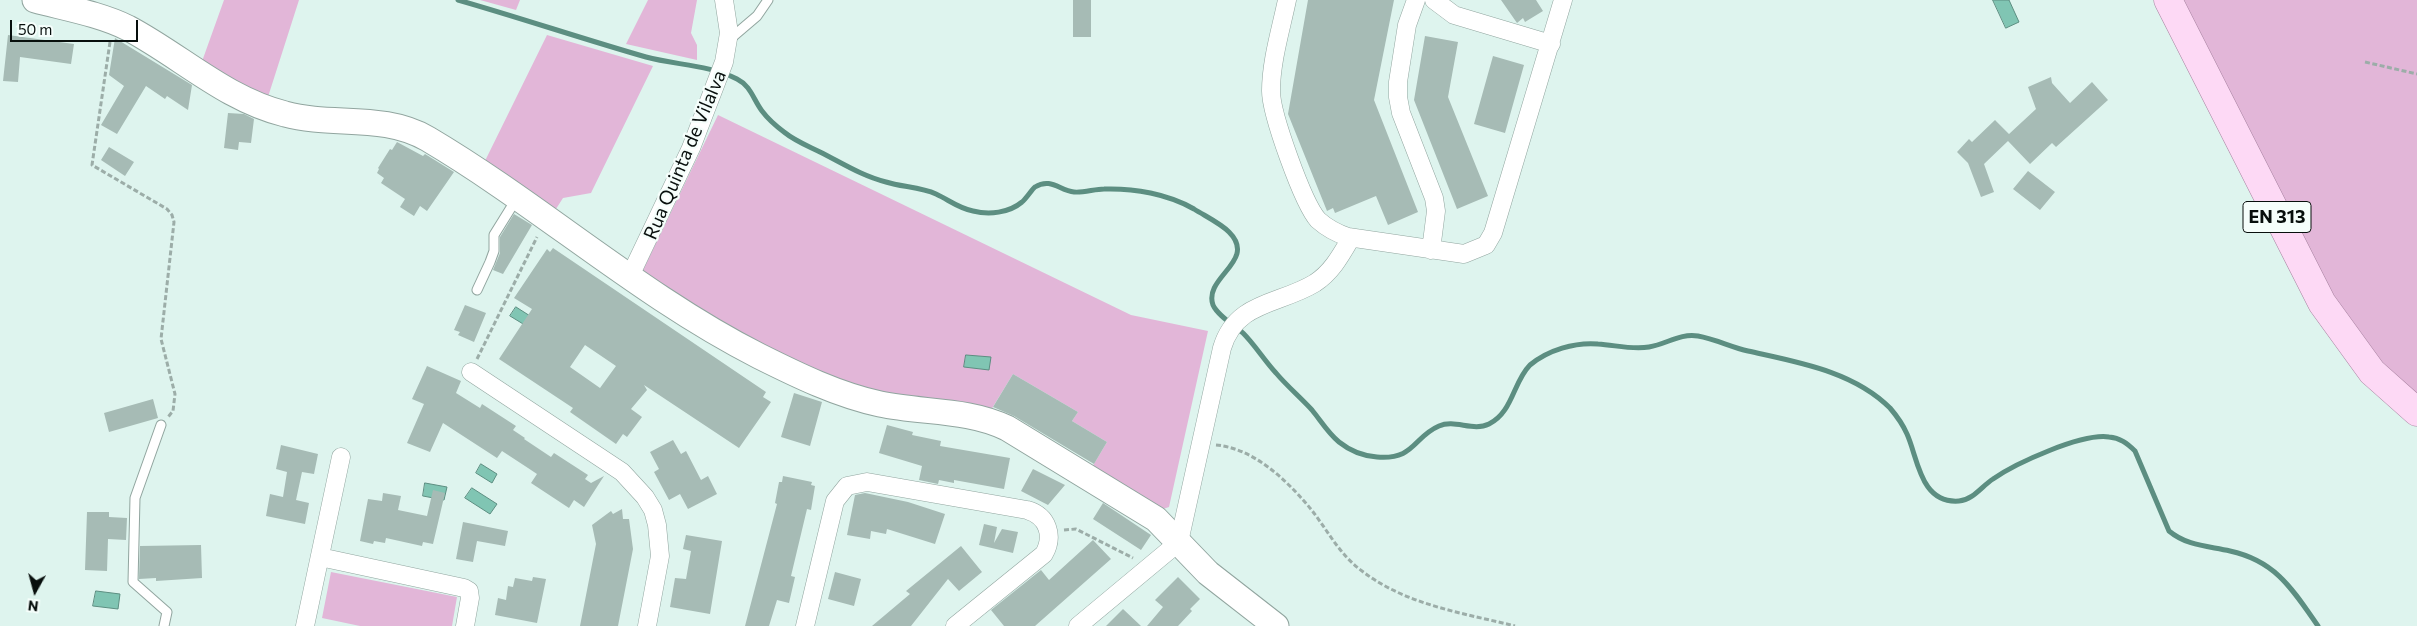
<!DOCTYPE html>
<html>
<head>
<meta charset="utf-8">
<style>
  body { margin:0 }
  #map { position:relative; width:2417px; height:626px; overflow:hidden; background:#def4ee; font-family:Commissioner,sans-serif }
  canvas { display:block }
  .north { position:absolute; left:10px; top:566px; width:50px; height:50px; -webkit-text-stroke:4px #f5fefb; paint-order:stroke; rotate:187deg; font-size:14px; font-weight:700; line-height:20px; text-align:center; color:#080f0d }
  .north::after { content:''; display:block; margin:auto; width:18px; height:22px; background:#080f0d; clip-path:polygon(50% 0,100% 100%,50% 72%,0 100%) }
  .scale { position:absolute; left:10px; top:20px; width:128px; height:22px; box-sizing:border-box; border:2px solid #080f0d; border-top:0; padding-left:6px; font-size:15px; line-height:18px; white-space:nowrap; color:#080f0d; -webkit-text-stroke:4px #f5fefb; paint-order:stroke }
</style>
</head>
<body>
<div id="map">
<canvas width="2417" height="626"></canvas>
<div class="north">N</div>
<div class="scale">50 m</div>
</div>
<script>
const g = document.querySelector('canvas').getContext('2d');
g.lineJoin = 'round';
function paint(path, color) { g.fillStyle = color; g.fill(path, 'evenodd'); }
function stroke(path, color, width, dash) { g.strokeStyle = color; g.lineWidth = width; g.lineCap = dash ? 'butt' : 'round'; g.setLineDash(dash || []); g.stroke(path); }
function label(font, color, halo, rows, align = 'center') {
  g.font = font + ' Commissioner,sans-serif'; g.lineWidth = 4.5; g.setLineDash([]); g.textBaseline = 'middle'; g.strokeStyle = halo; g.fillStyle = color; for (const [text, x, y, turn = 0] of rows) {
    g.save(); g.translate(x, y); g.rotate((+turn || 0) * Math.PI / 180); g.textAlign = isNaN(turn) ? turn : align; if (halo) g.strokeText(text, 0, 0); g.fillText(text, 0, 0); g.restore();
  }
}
paint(new Path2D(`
  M 224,0 L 299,0 L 267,100 L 200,67 Z
  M 480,0 L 520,0 L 516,10 Z
  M 648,0 L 697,0 L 691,33 L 697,45 L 697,60 L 626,44 Z
  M 2181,0 L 2417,0 L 2417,394 C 2384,368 2359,337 2336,302 Z
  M 547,35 L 653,66 L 591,193 L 563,198 L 554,212 L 483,165 Z
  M 718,115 L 1131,315 L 1208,331 L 1169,507 L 1160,510 L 1091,469 L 1107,442 L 1072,421 L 1078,412 L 1013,374 L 991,410 C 942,406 892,399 846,383 C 773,357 707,312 642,272 Z
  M 331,572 L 457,597 L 452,626 L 360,626 L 322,618 Z`), '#e2b6d8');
const water = new Path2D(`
  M 1993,0 L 2009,0 L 2019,22 L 2006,28 Z
  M 516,307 L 538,321 L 533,330 L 510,316 Z
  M 966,355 L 991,357 L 989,370 L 964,367 Z
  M 481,464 L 497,474 L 492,483 L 476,473 Z
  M 425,483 L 447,487 L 444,500 L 423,496 Z
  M 472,488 L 497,504 L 490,514 L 465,498 Z
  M 96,591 L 120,594 L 118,609 L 93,606 Z`);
paint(water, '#80c5b3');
stroke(water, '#5c8e81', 1);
stroke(new Path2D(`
  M 458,0 C 521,18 583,39 646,57 C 676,65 709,65 737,79 C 751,86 753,99 762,111 C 768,119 776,126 784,132 C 795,141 808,146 820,152 C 842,163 862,176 886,182 C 902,187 921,187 936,194 C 949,200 958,208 973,211 C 989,215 1009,213 1022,202 C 1025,200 1033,188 1035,187 C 1051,177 1060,191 1074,192 C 1083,193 1095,189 1104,189 C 1134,188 1168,194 1194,209 C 1205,216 1220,223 1229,232 C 1258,261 1203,277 1213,305 C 1218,316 1234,325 1243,333 C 1255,345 1264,360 1276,373 C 1287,386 1300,397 1312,410 C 1321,421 1328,433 1339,442 C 1349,450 1363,456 1377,457 C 1415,460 1413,437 1439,426 C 1455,419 1473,432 1489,424 C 1513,412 1513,382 1530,365 C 1548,350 1575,342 1598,344 C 1615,345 1632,350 1649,347 C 1667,344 1680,333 1698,336 C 1715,339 1731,347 1748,351 C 1797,362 1853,371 1890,408 C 1896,415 1903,425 1907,434 C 1918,458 1920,504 1959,501 C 1973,500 1982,486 1993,479 C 2016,463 2082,433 2109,437 C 2120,438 2127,443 2135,451 L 2169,531 C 2187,546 2208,546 2230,551 C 2276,561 2293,590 2318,626`), '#5c8e81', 5);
paint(new Path2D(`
  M 1073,0 L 1091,0 L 1091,37 L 1073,37 Z
  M 1308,0 L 1394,0 L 1374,100 L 1418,212 L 1388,225 L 1376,196 L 1335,213 L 1333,208 L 1327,211 L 1288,114 Z
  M 1501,0 L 1536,0 L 1543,11 L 1525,22 L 1523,18 L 1517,23 Z
  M 8,35 L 74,44 L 71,64 L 20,57 L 18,82 L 3,81 Z
  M 1425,36 L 1458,42 L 1448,97 L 1488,196 L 1457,209 L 1414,100 Z
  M 115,38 L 192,85 L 188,110 L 167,96 L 165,99 L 146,86 L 117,134 L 101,125 L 124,86 L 109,75 Z
  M 1493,56 L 1524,65 L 1505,133 L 1474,124 Z
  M 2051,77 L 2052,83 L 2070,103 L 2092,82 L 2108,100 L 2056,147 L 2052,143 L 2030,164 L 2008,141 L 1984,164 L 1994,192 L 1981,197 L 1968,163 L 1957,152 L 1969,139 L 1972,142 L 1995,120 L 2009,134 L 2036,109 L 2028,87 Z
  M 228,113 L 244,114 L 254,119 L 251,143 L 239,142 L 238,150 L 224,148 Z
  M 397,142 L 423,156 L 425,154 L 454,172 L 427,211 L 420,206 L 414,216 L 400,207 L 405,199 L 381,183 L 384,178 L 377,173 L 379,169 L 378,168 L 390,149 L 392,150 Z
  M 109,147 L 134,162 L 125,176 L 101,160 Z
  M 2028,171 L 2055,192 L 2040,210 L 2013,189 Z
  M 514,214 L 532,225 L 503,274 L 493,270 L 500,253 L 500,237 Z
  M 553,248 L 766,392 L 763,397 L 771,402 L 739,448 L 644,385 L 647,390 L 631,409 L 642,417 L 627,437 L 623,434 L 616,444 L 570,412 L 573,408 L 499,359 L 532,309 L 514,298 L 547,249 L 550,252 ZM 585,345 L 616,366 L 600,388 L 570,367 Z
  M 465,305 L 486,313 L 474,342 L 458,335 L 460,332 L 454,330 Z
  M 427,366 L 461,381 L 456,393 L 480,408 L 482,404 L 516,426 L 513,430 L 525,438 L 524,439 L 551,457 L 554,453 L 588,475 L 585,479 L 591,483 L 604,476 L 584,507 L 574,500 L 569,508 L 531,483 L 537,474 L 528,468 L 502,451 L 497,458 L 443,423 L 430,452 L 407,443 L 424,404 L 412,399 Z
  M 1013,374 L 1078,412 L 1072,421 L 1107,442 L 1094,464 L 1014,416 L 993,407 Z
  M 794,393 L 822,402 L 810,446 L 781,437 Z
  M 153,399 L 158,418 L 109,432 L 104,413 Z
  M 887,425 L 913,432 L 912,435 L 941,441 L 940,446 L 1010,458 L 1004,489 L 954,480 L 954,483 L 939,480 L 938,484 L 919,480 L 922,466 L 879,453 Z
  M 673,440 L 681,454 L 686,451 L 701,480 L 708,476 L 717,494 L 688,509 L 680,494 L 669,500 L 654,472 L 659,469 L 650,452 Z
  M 281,445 L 318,454 L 314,474 L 302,472 L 296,500 L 309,503 L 305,524 L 266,516 L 270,494 L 283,497 L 287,472 L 276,469 Z
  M 1033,469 L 1065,485 L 1048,505 L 1021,491 Z
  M 783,476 L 812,482 L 811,485 L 815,486 L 811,510 L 807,509 L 791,576 L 795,577 L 789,603 L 777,600 L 769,626 L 745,626 L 777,504 L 775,503 L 779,482 L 782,482 Z
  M 433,490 L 445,493 L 433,544 L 423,542 L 422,546 L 386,538 L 385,543 L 374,541 L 373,544 L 360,541 L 368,499 L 382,501 L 383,493 L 401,496 L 398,510 L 427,516 Z
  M 865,493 L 908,502 L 945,514 L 935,544 L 887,529 L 886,534 L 871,531 L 870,539 L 847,535 L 855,495 Z
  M 1103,503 L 1151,535 L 1141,550 L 1093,519 Z
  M 622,509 L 623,519 L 629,519 L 633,549 L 618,626 L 580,626 L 596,544 L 592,525 L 611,511 L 613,514 Z
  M 87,512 L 109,512 L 109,517 L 127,518 L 126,540 L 108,539 L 107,571 L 85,570 Z
  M 463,522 L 508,531 L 505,546 L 477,541 L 473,562 L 456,559 Z
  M 984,524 L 997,527 L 994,543 L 1002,529 L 1018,532 L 1013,553 L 979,545 Z
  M 686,535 L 722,541 L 710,614 L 670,607 L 675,578 L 686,579 L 691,551 L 683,549 Z
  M 1093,540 L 1111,559 L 1035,626 L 1004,626 L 991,610 L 1041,570 L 1049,580 Z
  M 201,545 L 202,578 L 156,581 L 156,578 L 139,579 L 140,546 Z
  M 961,546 L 982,572 L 959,591 L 948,579 L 911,626 L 872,626 L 910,594 L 906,591 Z
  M 835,572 L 861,579 L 854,606 L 828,599 Z
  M 533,577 L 546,579 L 537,623 L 495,615 L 498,598 L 506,600 L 508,586 L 513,587 L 515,578 L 532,581 Z
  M 1178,577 L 1200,599 L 1190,609 L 1192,611 L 1178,626 L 1147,626 L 1163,607 L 1155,600 Z
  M 1123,609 L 1141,626 L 1106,626 Z`), '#a6bbb5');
const lane = new Path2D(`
  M 730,39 L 757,16 L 768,0
  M 477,290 L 490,262 L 494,251 L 494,235 L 517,198
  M 161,425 L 135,498 L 133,582 L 167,612 L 164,626`);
const street = new Path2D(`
  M 1287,0 C 1281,29 1271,61 1271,91 C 1271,114 1303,203 1318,220 C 1327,228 1336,233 1348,237 L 1464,254 L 1486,245 L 1493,233 L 1563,0
  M 1416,0 L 1407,25 L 1398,82 L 1398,97 L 1401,113 L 1434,198 L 1436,211 L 1431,250
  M 1434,0 L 1454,15 L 1551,44
  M 630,276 L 691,148 L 724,62 L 729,33 L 724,0
  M 471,372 L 622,472 L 645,497 L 653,510 L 657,525 L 660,556 L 647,626
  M 320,557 L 464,588 L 469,591 L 470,598 L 465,626
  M 305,626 L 341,457
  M 805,626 L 835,501 L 847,486 L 867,482 L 1027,510 C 1048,516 1054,536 1044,554 L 955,626
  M 1078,626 L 1179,542 L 1222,348 C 1236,301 1279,305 1315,283 C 1332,272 1341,255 1351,238`);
const secondary = new Path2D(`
  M 35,0 C 65,8 100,14 128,28 C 181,56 225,99 285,114 C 332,127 384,113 428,139 C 541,206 641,296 759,356 C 797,375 838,395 880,404 C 922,413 968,409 1007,428 L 1156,519 L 1208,573 L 1276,626`);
const primary = new Path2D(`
  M 2168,0 L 2322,303 L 2372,372 L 2417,412`);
stroke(lane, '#91a59f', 11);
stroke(street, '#91a59f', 19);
stroke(secondary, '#91a59f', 27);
stroke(primary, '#a6829f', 29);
stroke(new Path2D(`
  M 110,42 L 92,165 L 167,209 L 172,215 L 174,222 L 161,339 L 175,394 L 173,411 L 168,417
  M 2365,62 L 2417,74
  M 477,359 L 537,237
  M 1216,445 C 1251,448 1282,476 1304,501 C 1325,524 1336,552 1362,571 C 1406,605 1463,613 1515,626
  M 1064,530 L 1076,529 L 1133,558`), '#9cada8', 3, [5, 2.5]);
stroke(lane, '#fff', 9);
stroke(street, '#fff', 18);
stroke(secondary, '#fff', 25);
stroke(primary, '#fdd9f5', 28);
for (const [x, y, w] of [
  [2277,217,68]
]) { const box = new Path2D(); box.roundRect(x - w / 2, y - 15.5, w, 31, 4); g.fillStyle = '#f5fefb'; g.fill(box); stroke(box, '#080f0d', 1); }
label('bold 18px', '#080f0d', null, [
  ["EN 313",2277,217]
]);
label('19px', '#080f0d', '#f5fefb', [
  ["Rua Quinta de Vilalva",685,155,-67]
]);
</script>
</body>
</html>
